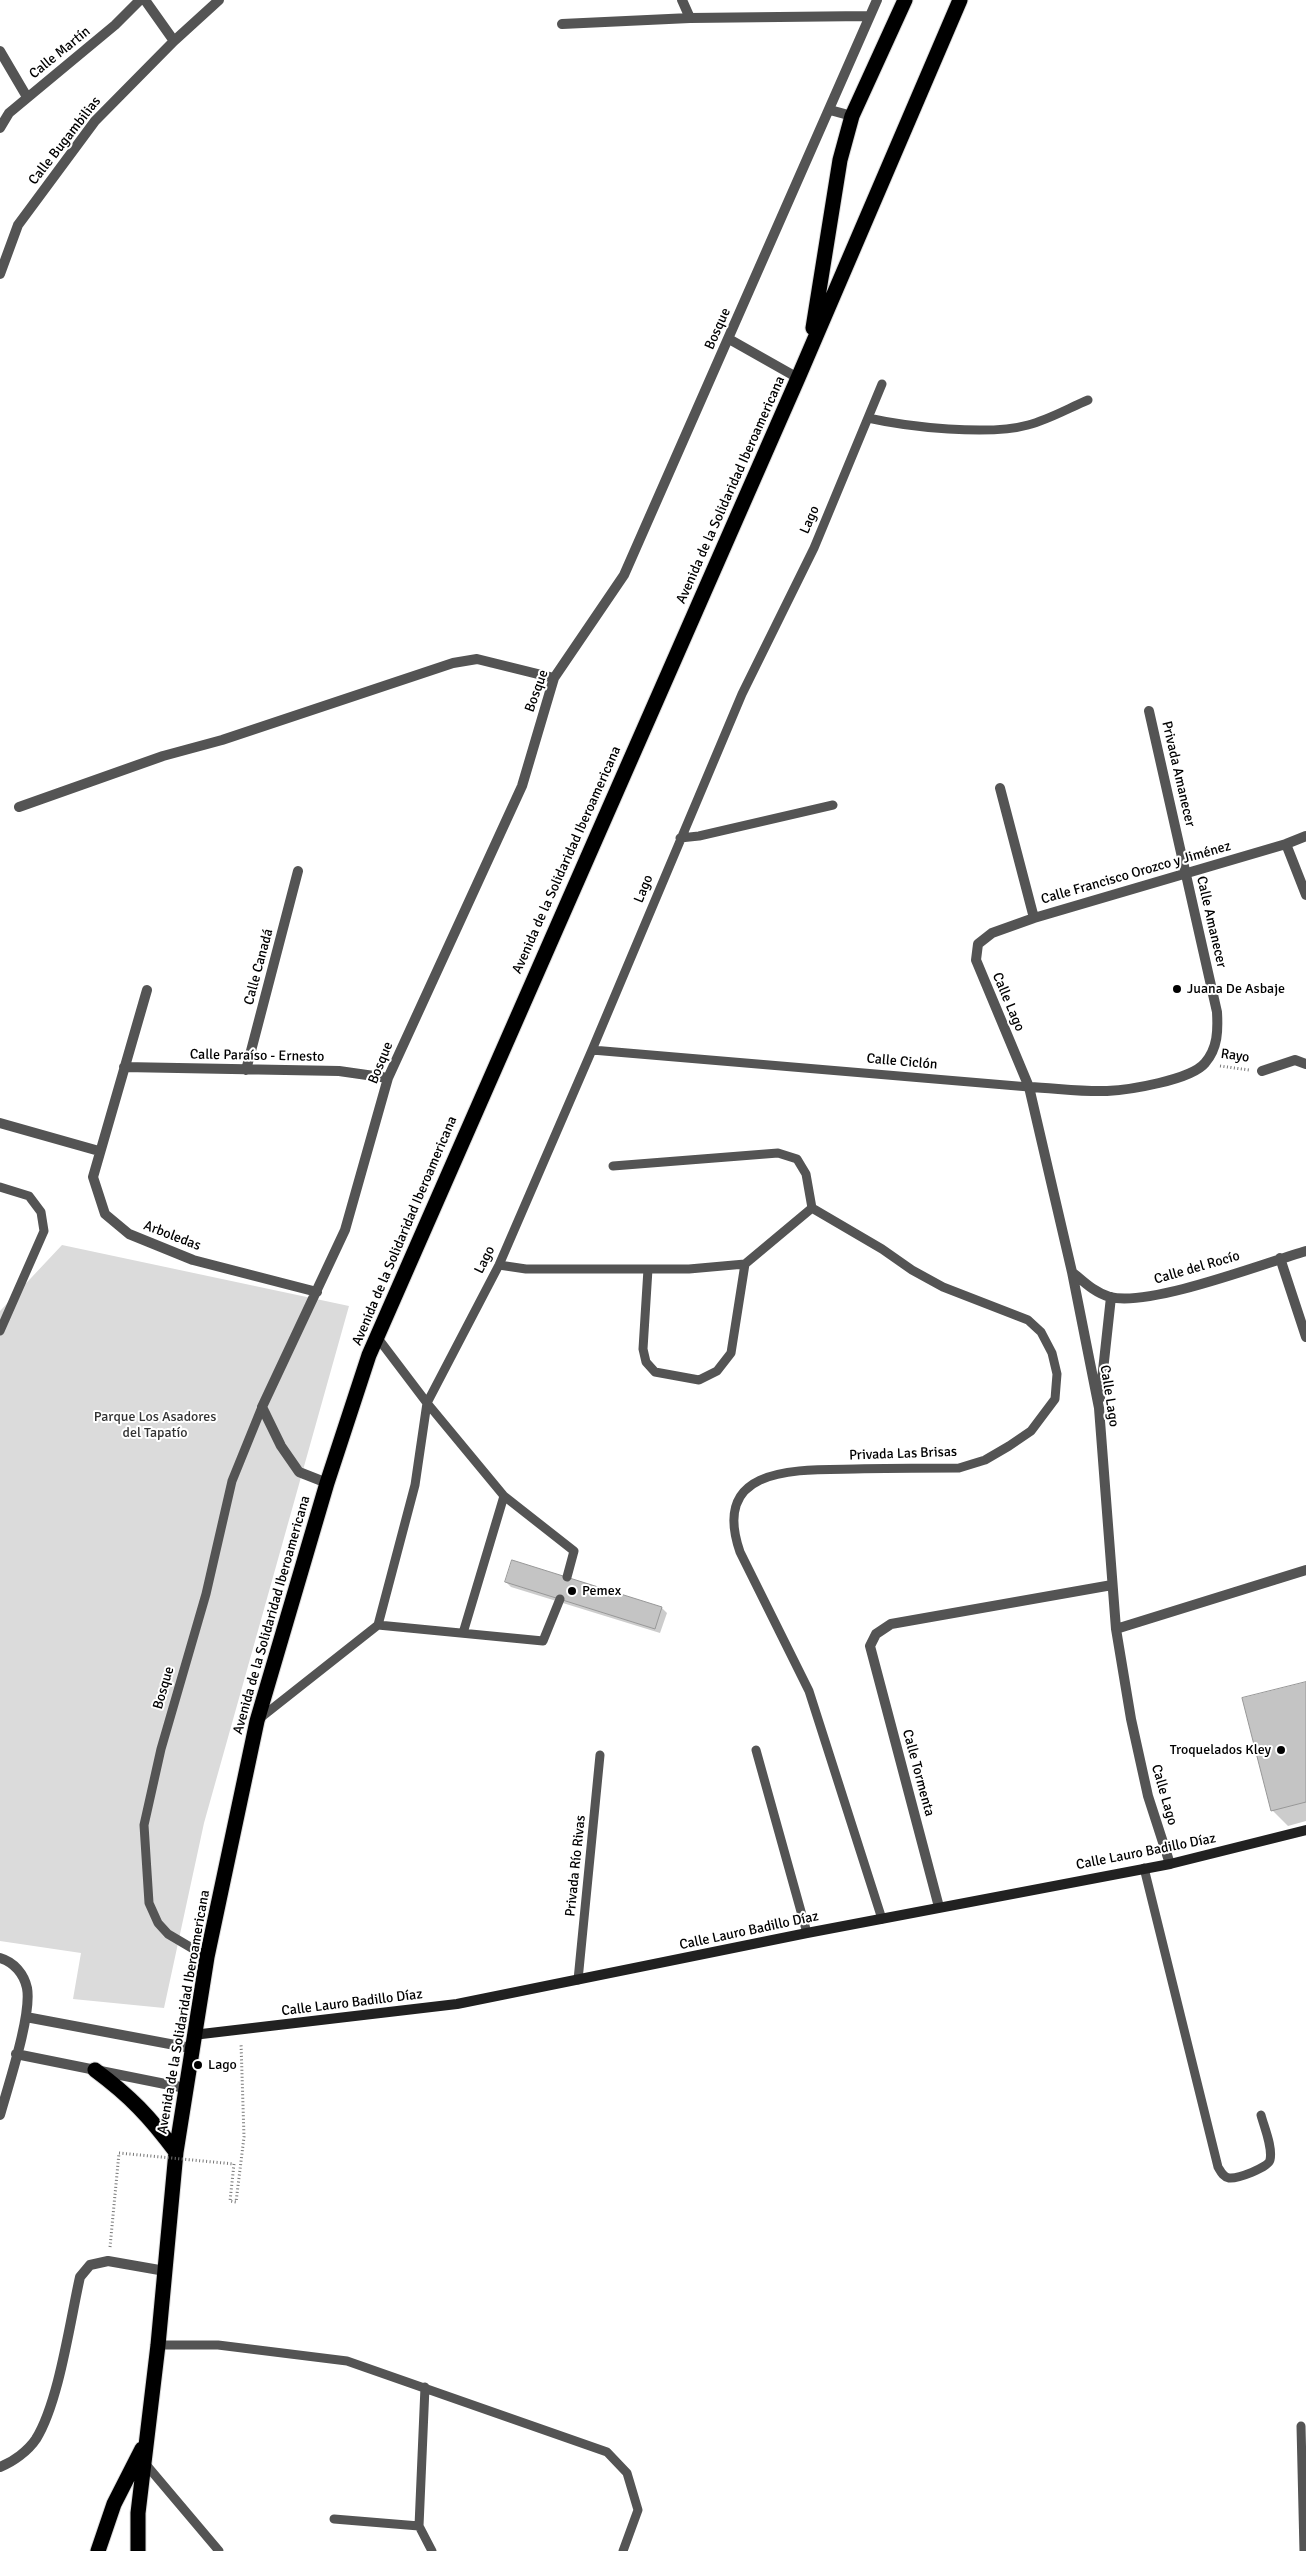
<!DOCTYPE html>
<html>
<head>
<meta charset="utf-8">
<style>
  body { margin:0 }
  canvas { display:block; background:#fff }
</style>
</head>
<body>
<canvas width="1306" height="2551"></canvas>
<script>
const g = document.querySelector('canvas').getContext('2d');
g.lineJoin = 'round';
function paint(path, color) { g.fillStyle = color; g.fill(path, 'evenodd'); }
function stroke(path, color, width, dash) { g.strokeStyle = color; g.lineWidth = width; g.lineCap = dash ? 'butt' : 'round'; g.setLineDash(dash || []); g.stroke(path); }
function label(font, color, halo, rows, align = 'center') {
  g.font = font + ' Signika,sans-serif'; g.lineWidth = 4; g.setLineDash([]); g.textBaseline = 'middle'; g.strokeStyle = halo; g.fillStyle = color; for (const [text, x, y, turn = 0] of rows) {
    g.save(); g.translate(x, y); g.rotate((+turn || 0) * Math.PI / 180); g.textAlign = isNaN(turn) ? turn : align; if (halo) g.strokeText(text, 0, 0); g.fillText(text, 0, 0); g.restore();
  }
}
paint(new Path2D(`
  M 62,1245 L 349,1306 L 204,1823 L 164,2008 L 73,1999 L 81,1953 L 0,1941 L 0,1311 Z`), '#dbdbdb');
paint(new Path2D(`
  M 513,1561 L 662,1608 L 667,1613 L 660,1633 L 511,1587 L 506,1582 Z
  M 1306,1683 L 1306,1821 L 1288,1826 L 1272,1810 Z`), '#0003');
const building = new Path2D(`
  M 512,1560 L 662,1607 L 655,1629 L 505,1582 Z
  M 1306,1682 L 1306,1802 L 1271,1811 L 1242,1698 Z`);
paint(building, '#c4c4c4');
stroke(building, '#989898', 1);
const highway = new Path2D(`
  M 813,328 L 840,160 L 852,116 L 905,0
  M 95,2070 C 130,2096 150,2117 176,2152
  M 98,2551 L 114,2504 L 142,2449
  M 138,2551 L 138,2513 L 158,2345 L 176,2152 L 207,1957 L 257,1721 L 327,1483 L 369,1355 L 798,378 L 960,0`);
stroke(highway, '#dbdbdb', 17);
stroke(new Path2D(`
  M 1220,1066 L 1249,1070
  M 234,2164 L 230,2201 L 236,2202 L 244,2137 L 241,2043
  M 110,2247 L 119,2153`), '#767676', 3, [1, 2.5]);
stroke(new Path2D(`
  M 868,418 C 908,427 989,436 1028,425 C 1048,420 1069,408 1088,400
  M 680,838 L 699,836 L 833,805
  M 592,1050 L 1029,1087
  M 613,1166 L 778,1153 L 797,1159 L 806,1174 L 812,1208
  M 0,1187 L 29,1196 L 41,1212 L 44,1231 L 0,1331
  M 499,1265 L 526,1269 L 689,1269 L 745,1264 L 812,1208 L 882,1249 L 912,1270 L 943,1287 L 1028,1320 L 1041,1332 L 1052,1353 L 1057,1374 L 1055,1399 L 1031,1431 L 1009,1446 L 985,1460 L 959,1468 C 924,1468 889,1468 855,1469 C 797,1470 710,1465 740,1552 L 809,1691 L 882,1919
  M 648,1269 L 643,1349 L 646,1362 L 655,1372 L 699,1380 L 717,1371 L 731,1353 L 745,1264
  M 567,1577 L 574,1551 L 504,1496 L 427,1403 L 499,1265 L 592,1050 L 742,694 L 814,548 L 882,384
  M 378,1625 L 543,1641 L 560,1599
  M 463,1633 L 504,1496
  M 259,1719 L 378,1625 L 415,1485 L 427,1403 L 377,1337
  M 756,1750 L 807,1933
  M 1144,1868 L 1218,2167 C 1221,2172 1223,2177 1229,2178 C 1237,2179 1268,2168 1270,2160 C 1273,2147 1264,2127 1261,2115
  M 207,1957 L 168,1934 L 158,1923 L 149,1903 L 144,1825 L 161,1749 L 206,1594 L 232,1481 L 262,1407
  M 578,1980 L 600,1755
  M 158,2345 L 218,2345 L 347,2361 L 607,2452 L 627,2473 L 638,2510 L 623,2551
  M 1301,2426 L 1304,2551
  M 143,2461 L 219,2551
  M 334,2519 L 419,2526 L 425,2387
  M 419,2526 L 432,2551`), '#545454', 9);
stroke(new Path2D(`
  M 145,0 L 174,41
  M 682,0 L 690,18
  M 562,24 L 690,18 L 868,16
  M 0,51 L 27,97
  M 830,110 L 852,116
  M 0,128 L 9,113 L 115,25 L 140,0
  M 0,274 L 18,225 L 95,121 L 174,41 L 219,0
  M 729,339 L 798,378
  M 1000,788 L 1034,918
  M 19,807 L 163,756 L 222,740 L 453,663 L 477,659 L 554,678
  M 1286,844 L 1306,895
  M 147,990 L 93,1177 L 105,1214 L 129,1234 L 193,1260 L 317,1292
  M 124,1067 L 339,1071 L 388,1078
  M 246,1070 L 298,871
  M 1262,1071 L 1295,1060 L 1306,1064
  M 1029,1087 C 1055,1088 1081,1092 1107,1091 C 1129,1090 1191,1080 1205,1063 C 1218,1048 1218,1030 1217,1012 L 1149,711
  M 0,1123 L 99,1151
  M 1280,1258 L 1306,1337
  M 1072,1272 C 1084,1282 1095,1293 1110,1297 C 1150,1307 1262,1264 1306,1251
  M 1100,1398 L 1111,1297
  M 327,1483 L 299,1472 L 281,1446 L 262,1407 L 345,1230 L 388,1078 L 522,786 L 554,678 L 624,575 L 877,0
  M 1116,1629 L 1306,1570
  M 1170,1864 L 1148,1796 L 1131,1719 L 1116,1629 L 1099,1408 L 1072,1272 L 1029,1087 L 976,960 L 978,944 L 992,933 L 1034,918 L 1286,844 L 1306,836
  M 939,1907 L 870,1646 L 876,1634 L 891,1624 L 1112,1585
  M 0,1958 C 14,1962 24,1974 27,1988 C 32,2015 8,2086 0,2115
  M 26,2017 L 191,2048
  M 16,2054 L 185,2088
  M 0,2467 C 13,2462 28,2451 36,2439 C 59,2402 70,2321 80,2277 L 90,2265 L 108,2261 L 165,2271`), '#545454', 10);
stroke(new Path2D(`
  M 193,2035 L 457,2004 L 807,1933 L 1170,1864 L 1306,1830`), '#212121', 10);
stroke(highway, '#000', 15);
stroke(new Path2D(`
  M 119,2153 L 234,2164`), '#767676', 3, [1, 2.5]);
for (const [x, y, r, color] of [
  [1177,989,5,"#000"],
  [572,1591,5,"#000"],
  [1281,1750,5,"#000"],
  [198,2065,5,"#000"]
]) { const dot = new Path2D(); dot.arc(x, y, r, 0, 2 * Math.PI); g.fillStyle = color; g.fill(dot); stroke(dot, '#fff', 2); }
label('14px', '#000', '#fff', [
  ["Calle Martín",60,53,-39],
  ["Calle Bugambilias",65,141,-52],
  ["Bosque",718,329,-66],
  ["Avenida de la Solidaridad Iberoamericana",731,490,-66],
  ["Lago",810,520,-67],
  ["Bosque",537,691,-70],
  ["Privada Amanecer",1178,774,77],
  ["Avenida de la Solidaridad Iberoamericana",567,860,-66],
  ["Calle Francisco Orozco y Jiménez",1136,873,-16],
  ["Lago",644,889,-68],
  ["Calle Amanecer",1211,922,77],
  ["Calle Canadá",259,967,-75],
  ["Calle Lago",1008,1002,67],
  ["Calle Paraíso - Ernesto",257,1056,1],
  ["Rayo",1235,1056,8],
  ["Calle Ciclón",902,1062,5],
  ["Bosque",381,1063,-68],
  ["Avenida de la Solidaridad Iberoamericana",405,1231,-67],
  ["Arboledas",172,1236,21],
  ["Lago",485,1260,-64],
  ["Calle del Rocío",1197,1268,-16],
  ["Calle Lago",1109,1396,81],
  ["Privada Las Brisas",903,1454,-2],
  ["Avenida de la Solidaridad Iberoamericana",272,1615,-74],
  ["Bosque",164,1688,-74],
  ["Calle Tormenta",918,1773,75],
  ["Calle Lago",1164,1795,74],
  ["Calle Lauro Badillo Díaz",1146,1852,-11],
  ["Privada Río Rivas",576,1866,-84],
  ["Calle Lauro Badillo Díaz",749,1931,-12],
  ["Calle Lauro Badillo Díaz",352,2003,-7],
  ["Avenida de la Solidaridad Iberoamericana",184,2012,-80]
]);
label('14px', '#000', '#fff', [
  ["Juana De Asbaje",1187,989],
  ["Pemex",582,1591],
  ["Troquelados Kley",1271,1750,"right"],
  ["Lago",208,2065]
], 'left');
label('14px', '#323232', '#fff', [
  ["Parque Los Asadores",155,1417],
  ["del Tapatío",155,1433]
]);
</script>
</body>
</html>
